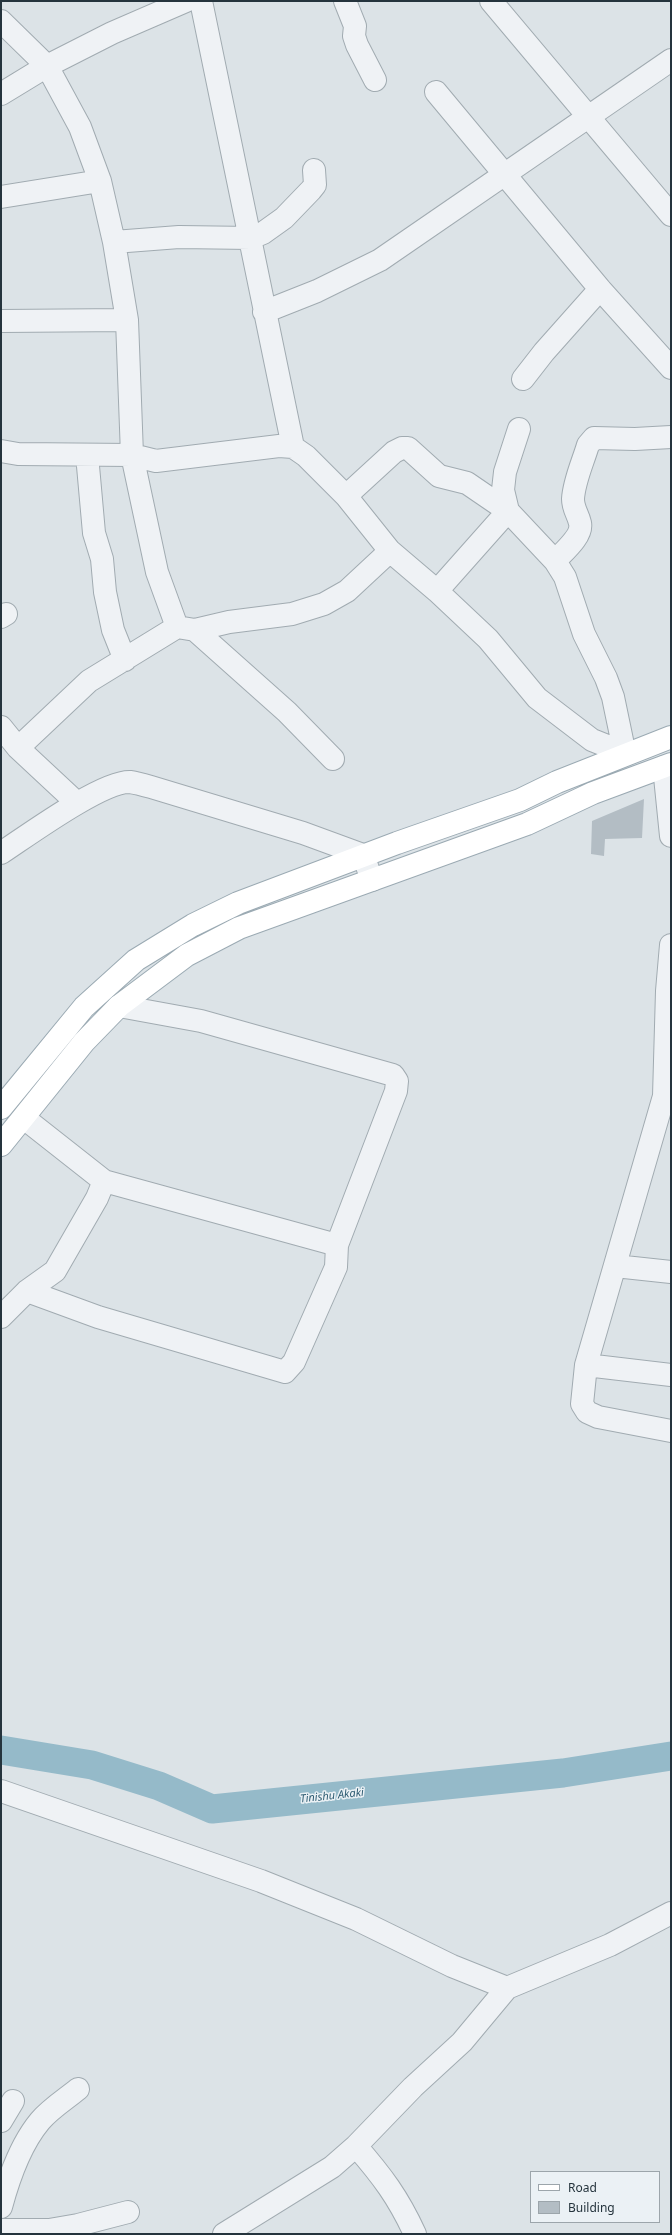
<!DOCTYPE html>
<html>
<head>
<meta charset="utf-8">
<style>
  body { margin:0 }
  #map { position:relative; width:672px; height:2235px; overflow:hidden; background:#dce3e7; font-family:"Noto Sans",sans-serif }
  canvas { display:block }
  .frame { position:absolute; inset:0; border:2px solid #25343d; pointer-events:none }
  .legend { position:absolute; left:530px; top:2171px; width:130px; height:52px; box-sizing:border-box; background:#ebf1f5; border:1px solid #9ca5ab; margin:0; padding:5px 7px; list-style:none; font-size:12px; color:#25343d }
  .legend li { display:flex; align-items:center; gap:8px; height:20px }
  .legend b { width:20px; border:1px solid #9ca5ab }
</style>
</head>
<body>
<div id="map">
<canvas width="672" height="2235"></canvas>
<div class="frame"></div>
<ul class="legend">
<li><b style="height:5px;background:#fff"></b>Road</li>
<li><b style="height:11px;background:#b3bdc4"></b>Building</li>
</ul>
</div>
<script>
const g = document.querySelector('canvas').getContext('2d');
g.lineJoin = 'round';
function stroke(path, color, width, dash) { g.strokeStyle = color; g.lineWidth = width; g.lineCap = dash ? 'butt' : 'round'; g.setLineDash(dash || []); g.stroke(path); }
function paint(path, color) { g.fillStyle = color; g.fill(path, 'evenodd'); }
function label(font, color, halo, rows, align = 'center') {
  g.font = font + ' "Noto Sans",sans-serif'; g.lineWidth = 3; g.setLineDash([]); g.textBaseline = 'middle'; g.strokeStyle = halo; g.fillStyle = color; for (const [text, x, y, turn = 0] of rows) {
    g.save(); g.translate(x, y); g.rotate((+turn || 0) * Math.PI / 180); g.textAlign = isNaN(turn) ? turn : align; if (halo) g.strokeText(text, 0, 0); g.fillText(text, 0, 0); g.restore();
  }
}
stroke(new Path2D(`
  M 1,1750 L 92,1765 L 159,1786 L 212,1809 L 563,1773 L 671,1756`), '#95bac9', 29);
paint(new Path2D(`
  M 644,799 L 642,838 L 605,839 L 604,856 L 591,854 L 592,821 Z`), '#b3bdc4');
const minor = new Path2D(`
  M 201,1 L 293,447
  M 345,1 L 355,26 L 354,36 L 357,45 L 375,80
  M 491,1 L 671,215
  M 1,21 L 47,66 L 80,127 L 100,181 L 114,242 L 127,320 L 132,455 L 157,572 L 177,627
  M 436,92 L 600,289 L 671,368
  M 1,94 L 47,66 L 112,33 L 186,1
  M 1,197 L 100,181
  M 114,242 L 179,237 L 251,238 L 263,233 L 284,218 L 311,190 L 315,185 L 314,170
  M 264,312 L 317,291 L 380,260 L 671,60
  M 1,321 L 127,320
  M 523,379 L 544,352 L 600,289
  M 519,429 L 505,472 L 503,490 L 508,511 L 555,561 L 565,577 L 584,634 L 606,678 L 613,697 L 623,745
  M 1,451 L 18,454 L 132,455 L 156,461 L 279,446 L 293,447 L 306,456 L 346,496 L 390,551 L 437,591 L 488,639 L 537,698 L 592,740 L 607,746 L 623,745 L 626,754
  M 87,455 L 94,533 L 102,559 L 105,592 L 113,630 L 125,660
  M 346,496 L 394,452 L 402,448 L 408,448 L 439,476 L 467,483 L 508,511 L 437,591
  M 555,561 C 563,552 583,536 580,523 C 578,514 573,509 573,499 C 574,481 583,462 588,445 L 594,438 L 635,439 L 671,437
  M 1,617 L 6,614
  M 195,630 L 229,622 L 292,614 L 324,604 L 347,591 L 390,551
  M 1,727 L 18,748 L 77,803
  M 18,748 L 89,681 L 177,627 L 195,630 L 287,712 L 333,759
  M 664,767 L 671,836
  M 1,853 C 27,836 102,781 130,782 C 137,783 144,785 151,787 L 303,833 L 363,855 L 372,880
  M 671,945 L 667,991 L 664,1096 L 586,1365 L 582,1404 L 587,1412 L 598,1417 L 671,1431
  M 24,1118 L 104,1181 L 337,1245
  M 615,1266 L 671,1272
  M 27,1291 L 98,1317 L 285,1372 L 294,1362 L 336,1267 L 337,1245 L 396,1091 L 397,1081 L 393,1075 L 201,1021 L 119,1006
  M 1,1317 L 27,1291 L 55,1271 L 97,1198 L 104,1181
  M 586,1365 L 671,1375
  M 1,1791 L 261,1881 L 356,1919 L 452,1966 L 507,1988
  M 1,2121 L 13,2101
  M 356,2146 C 382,2176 398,2197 415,2234
  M 1,2207 C 9,2177 20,2145 40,2121 C 51,2108 66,2099 78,2089
  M 1,2230 L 49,2230 L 78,2225 L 128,2212
  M 224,2234 L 332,2167 L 356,2146 L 413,2087 L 462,2042 L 507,1988 L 610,1945 L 671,1913`);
const major = new Path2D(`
  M 1,1108 L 84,1007 L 136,960 L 193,925 L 238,903 L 397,843 L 520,800 L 557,782 L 671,737
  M 1,1145 L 84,1042 L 119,1006 L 187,955 L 239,928 L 527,824 L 593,793 L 671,764`);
stroke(minor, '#a1abb1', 24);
stroke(major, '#9baab3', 24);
stroke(minor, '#eff2f5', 22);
stroke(major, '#fff', 22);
label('italic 11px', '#2e5c72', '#ebf1f5', [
  ["Tinishu Akaki",332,1796,-6]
]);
</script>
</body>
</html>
